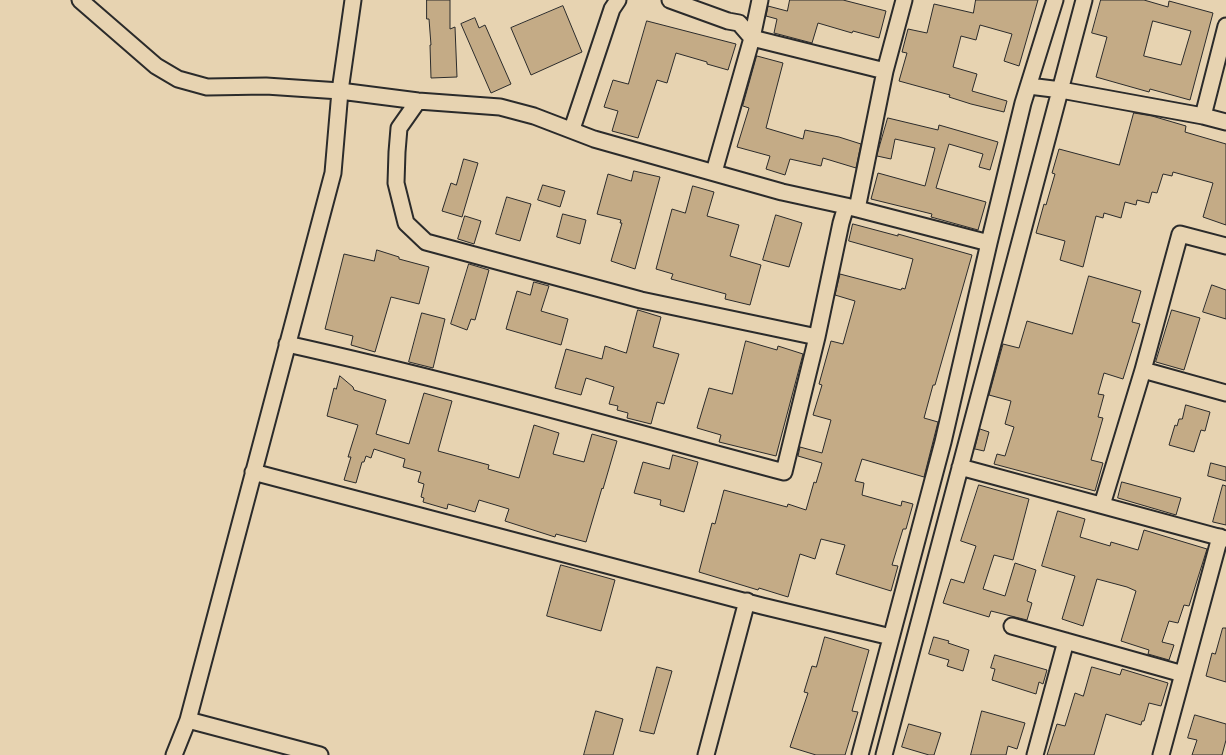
<!DOCTYPE html>
<html>
<head>
<meta charset="utf-8">
<style>
  body { margin:0 }
  canvas { display:block; background:#e7d3b1 }
</style>
</head>
<body>
<canvas width="1226" height="755"></canvas>
<script>
const g = document.querySelector('canvas').getContext('2d');
g.lineJoin = 'round';
function paint(path, color) { g.fillStyle = color; g.fill(path, 'evenodd'); }
function stroke(path, color, width, dash) { g.strokeStyle = color; g.lineWidth = width; g.lineCap = dash ? 'butt' : 'round'; g.setLineDash(dash || []); g.stroke(path); }
const building = new Path2D(`
  M 427,0 L 450,0 L 450,29 L 455,27 L 457,77 L 431,78 L 430,45 L 431,45 L 429,19 L 427,19 Z
  M 790,0 L 843,0 L 886,11 L 879,38 L 853,31 L 852,33 L 818,23 L 812,43 L 774,33 L 777,19 L 766,16 L 768,6 L 787,11 Z
  M 976,0 L 1038,0 L 1019,66 L 1004,61 L 1012,34 L 980,25 L 976,40 L 961,36 L 953,67 L 977,74 L 972,91 L 1007,101 L 1004,112 L 971,104 L 949,97 L 950,95 L 899,81 L 907,53 L 902,52 L 908,29 L 927,33 L 934,4 L 973,13 Z
  M 1101,0 L 1144,0 L 1168,7 L 1169,1 L 1213,13 L 1190,100 L 1150,89 L 1149,92 L 1096,77 L 1107,37 L 1092,33 ZM 1153,21 L 1191,31 L 1181,65 L 1144,56 Z
  M 563,6 L 582,52 L 531,75 L 511,28 Z
  M 475,18 L 479,28 L 485,25 L 511,84 L 491,93 L 461,24 Z
  M 647,21 L 736,44 L 728,70 L 707,64 L 707,62 L 676,53 L 667,83 L 657,80 L 638,138 L 612,131 L 618,111 L 604,107 L 613,80 L 628,84 Z
  M 757,56 L 783,63 L 766,128 L 803,139 L 805,130 L 839,137 L 861,144 L 856,168 L 823,158 L 821,166 L 790,159 L 785,175 L 766,169 L 770,156 L 737,147 L 749,108 L 743,106 Z
  M 1134,113 L 1152,116 L 1186,126 L 1185,132 L 1226,144 L 1226,225 L 1203,217 L 1213,183 L 1173,172 L 1172,176 L 1163,174 L 1157,193 L 1152,192 L 1149,203 L 1137,200 L 1136,205 L 1125,202 L 1121,218 L 1104,213 L 1103,218 L 1096,216 L 1083,267 L 1060,260 L 1065,241 L 1036,233 L 1044,204 L 1046,205 L 1055,174 L 1052,173 L 1059,149 L 1119,165 Z
  M 888,118 L 938,130 L 939,125 L 998,142 L 990,170 L 979,167 L 983,154 L 949,144 L 936,188 L 986,202 L 978,230 L 931,217 L 932,214 L 871,199 L 878,173 L 925,186 L 935,148 L 895,139 L 891,159 L 877,156 Z
  M 464,159 L 478,163 L 462,217 L 442,211 L 451,183 L 456,185 Z
  M 634,171 L 660,177 L 635,269 L 611,261 L 622,223 L 620,223 L 621,220 L 597,214 L 608,174 L 631,181 Z
  M 543,185 L 565,191 L 560,207 L 538,200 Z
  M 693,186 L 714,192 L 707,216 L 739,225 L 730,256 L 761,265 L 750,305 L 725,299 L 726,294 L 671,279 L 673,274 L 656,269 L 672,209 L 685,213 Z
  M 507,197 L 531,204 L 520,241 L 496,234 Z
  M 563,214 L 586,220 L 580,244 L 557,237 Z
  M 776,215 L 802,223 L 789,267 L 763,260 Z
  M 465,216 L 481,221 L 474,244 L 458,239 Z
  M 853,224 L 898,236 L 898,234 L 972,255 L 935,385 L 933,385 L 924,418 L 938,422 L 924,477 L 862,459 L 855,481 L 864,483 L 862,495 L 901,506 L 902,501 L 913,504 L 906,529 L 903,529 L 892,565 L 898,566 L 891,591 L 836,574 L 845,545 L 821,539 L 815,559 L 800,554 L 788,597 L 759,588 L 758,590 L 699,572 L 712,523 L 715,524 L 724,490 L 787,507 L 788,504 L 806,510 L 814,482 L 816,483 L 822,463 L 798,456 L 800,447 L 822,453 L 831,420 L 813,415 L 822,385 L 819,384 L 831,341 L 843,344 L 855,301 L 835,295 L 840,274 L 901,290 L 902,288 L 905,289 L 913,259 L 849,241 Z
  M 377,250 L 399,257 L 399,259 L 429,267 L 419,304 L 391,297 L 375,352 L 351,345 L 353,336 L 325,329 L 344,254 L 374,261 Z
  M 469,264 L 489,270 L 475,320 L 471,319 L 467,330 L 451,324 Z
  M 1089,276 L 1141,291 L 1132,322 L 1140,324 L 1123,379 L 1104,373 L 1098,394 L 1104,395 L 1098,417 L 1103,418 L 1091,460 L 1103,463 L 1095,491 L 994,464 L 997,454 L 1005,456 L 1014,427 L 1005,424 L 1011,401 L 989,395 L 1003,344 L 1019,348 L 1027,321 L 1072,334 Z
  M 534,282 L 549,286 L 541,311 L 568,319 L 561,345 L 506,329 L 517,291 L 530,295 Z
  M 1212,285 L 1226,290 L 1226,319 L 1203,312 Z
  M 638,310 L 661,317 L 653,347 L 679,354 L 664,404 L 657,402 L 651,424 L 627,418 L 628,413 L 617,410 L 618,406 L 609,404 L 614,387 L 586,378 L 581,395 L 555,388 L 566,349 L 602,359 L 605,346 L 626,353 Z
  M 1172,310 L 1200,318 L 1184,370 L 1156,362 Z
  M 422,313 L 445,319 L 433,368 L 409,362 Z
  M 746,341 L 777,350 L 778,346 L 803,354 L 776,456 L 719,442 L 721,435 L 697,428 L 709,388 L 732,394 Z
  M 340,376 L 353,387 L 354,390 L 386,400 L 376,434 L 409,444 L 424,393 L 452,401 L 438,451 L 489,465 L 488,469 L 519,478 L 534,425 L 559,433 L 553,454 L 584,462 L 592,434 L 617,441 L 603,489 L 602,488 L 586,542 L 556,534 L 555,537 L 505,521 L 509,509 L 479,500 L 475,512 L 448,504 L 447,509 L 423,502 L 424,498 L 421,497 L 424,484 L 418,482 L 421,472 L 403,467 L 405,459 L 374,449 L 371,458 L 366,456 L 364,462 L 362,462 L 356,483 L 344,480 L 351,457 L 348,457 L 358,425 L 327,416 L 334,388 L 336,389 Z
  M 1186,405 L 1210,412 L 1205,431 L 1201,430 L 1194,452 L 1169,445 L 1175,425 L 1177,426 L 1179,419 L 1182,419 Z
  M 980,429 L 989,432 L 984,451 L 975,449 Z
  M 673,455 L 698,462 L 684,512 L 660,505 L 661,500 L 634,493 L 643,462 L 669,469 Z
  M 1211,463 L 1226,467 L 1226,481 L 1208,476 Z
  M 1122,482 L 1181,498 L 1176,515 L 1118,498 Z
  M 979,485 L 1029,499 L 1013,560 L 994,555 L 983,589 L 1005,596 L 1015,563 L 1036,570 L 1027,601 L 1032,603 L 1027,620 L 991,611 L 989,617 L 943,603 L 951,579 L 964,583 L 976,546 L 961,541 Z
  M 1223,485 L 1226,486 L 1226,525 L 1213,522 Z
  M 1058,511 L 1085,519 L 1080,537 L 1110,546 L 1111,542 L 1138,550 L 1144,530 L 1207,549 L 1189,606 L 1184,605 L 1178,623 L 1169,621 L 1162,642 L 1174,645 L 1169,660 L 1148,654 L 1149,650 L 1121,641 L 1136,591 L 1127,587 L 1097,579 L 1083,626 L 1062,619 L 1075,576 L 1042,566 Z
  M 561,565 L 615,580 L 601,631 L 547,616 Z
  M 1223,628 L 1226,628 L 1226,682 L 1206,676 L 1212,653 L 1215,654 Z
  M 825,637 L 869,650 L 852,711 L 858,712 L 845,755 L 816,755 L 790,747 L 808,693 L 804,692 L 812,666 L 816,667 Z
  M 934,637 L 949,641 L 948,643 L 969,650 L 963,671 L 947,666 L 949,660 L 929,654 Z
  M 995,655 L 1047,670 L 1043,684 L 1039,682 L 1036,694 L 992,680 L 995,669 L 991,668 Z
  M 657,667 L 672,671 L 654,734 L 640,731 Z
  M 1092,667 L 1120,675 L 1122,669 L 1168,683 L 1161,706 L 1149,703 L 1144,721 L 1142,721 L 1141,725 L 1106,714 L 1094,755 L 1047,755 L 1057,724 L 1065,726 L 1075,693 L 1083,696 Z
  M 596,711 L 623,719 L 613,755 L 584,755 Z
  M 982,711 L 1025,723 L 1017,749 L 1008,746 L 1006,755 L 971,755 Z
  M 1195,715 L 1226,724 L 1226,740 L 1222,755 L 1192,755 L 1197,740 L 1188,738 Z
  M 909,724 L 941,733 L 934,755 L 929,755 L 902,747 Z`);
paint(building, '#c4ab86');
stroke(building, '#2b2b2b', 1);
const minor = new Path2D(`
  M 80,0 L 156,66 L 178,79 L 207,87 L 266,86 L 340,91 L 333,173 L 188,720 L 174,755
  M 353,0 L 340,91 L 418,101 L 500,107 L 534,116 L 594,139 L 782,192 L 846,206
  M 670,0 L 728,21 L 739,23 L 752,38 L 885,71
  M 1029,86 L 1061,90 L 1203,116 L 1226,122
  M 418,101 L 399,128 L 397,152 L 396,183 L 406,223 L 426,242 L 641,300 L 817,337
  M 1203,116 L 1226,26
  M 572,129 L 612,9 L 618,0
  M 714,172 L 752,38 L 760,0
  M 857,209 L 885,71 L 904,0
  M 287,344 C 454,381 619,428 784,472 L 817,337 L 841,223 L 846,206 L 989,243
  M 1143,370 L 1180,234 L 1226,246
  M 960,467 L 1226,539
  M 253,472 L 762,606 L 891,637
  M 1102,505 L 1143,370 L 1226,393
  M 1012,626 L 1183,674
  M 188,720 L 320,755
  M 706,755 L 747,601
  M 860,755 L 943,442 L 989,243 L 1023,103 L 1055,0
  M 884,755 L 1084,0
  M 1035,755 L 1066,641
  M 1161,755 L 1220,537`);
stroke(minor, '#2b2b2b', 19);
stroke(minor, '#e7d3b1', 15);
</script>
</body>
</html>
